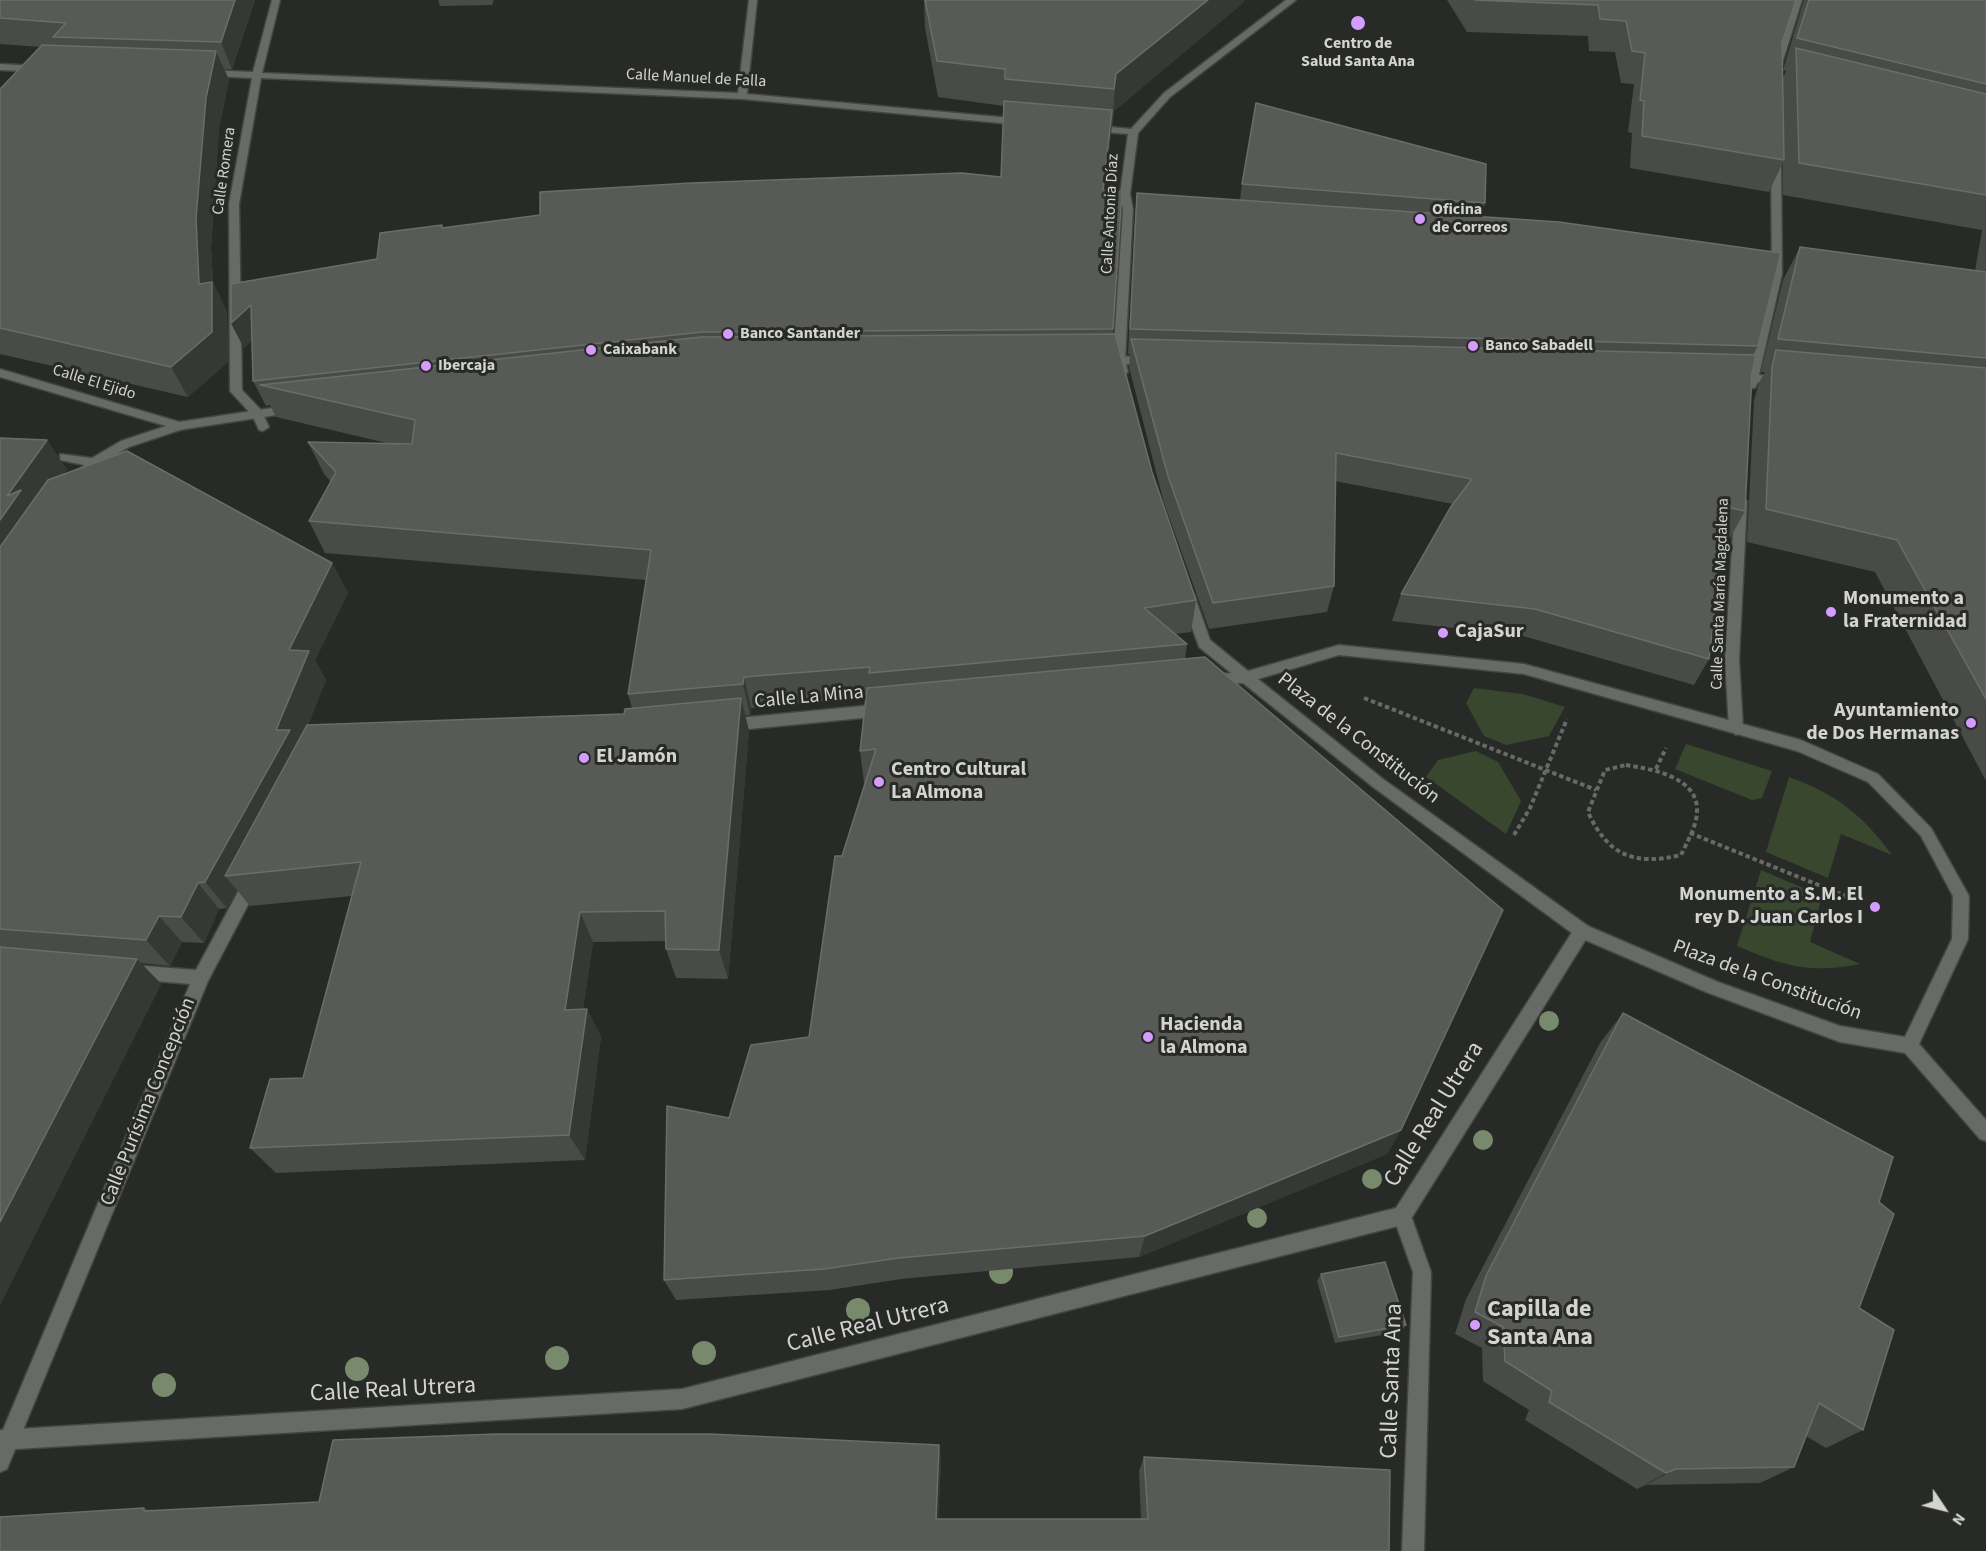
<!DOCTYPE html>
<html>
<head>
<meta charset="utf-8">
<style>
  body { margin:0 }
  #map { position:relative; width:1986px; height:1551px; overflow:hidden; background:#282a27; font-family:"Source Sans 3",sans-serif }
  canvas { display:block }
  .north { position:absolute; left:1914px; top:1479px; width:60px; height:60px; -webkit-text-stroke:4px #282a27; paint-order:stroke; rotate:125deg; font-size:16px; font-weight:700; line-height:24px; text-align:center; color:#d3d4d2 }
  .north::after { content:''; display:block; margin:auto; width:21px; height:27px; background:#d3d4d2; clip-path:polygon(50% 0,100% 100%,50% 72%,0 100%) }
</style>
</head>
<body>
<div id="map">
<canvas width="1986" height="1551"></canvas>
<div class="north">N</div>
</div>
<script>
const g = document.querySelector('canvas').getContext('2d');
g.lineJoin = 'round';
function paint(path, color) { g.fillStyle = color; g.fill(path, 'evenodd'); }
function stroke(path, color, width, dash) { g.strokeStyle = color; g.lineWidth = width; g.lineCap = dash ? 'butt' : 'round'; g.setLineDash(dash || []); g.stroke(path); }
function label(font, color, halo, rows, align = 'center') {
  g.font = font + ' "Source Sans 3",sans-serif'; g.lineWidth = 6; g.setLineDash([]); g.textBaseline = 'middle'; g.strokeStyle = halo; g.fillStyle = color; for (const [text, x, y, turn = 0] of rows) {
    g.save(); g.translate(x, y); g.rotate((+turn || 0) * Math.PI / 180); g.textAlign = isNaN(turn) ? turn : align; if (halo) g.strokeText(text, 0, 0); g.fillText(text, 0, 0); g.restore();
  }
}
paint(new Path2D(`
  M 1474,688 L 1523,694 L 1565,707 L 1549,736 L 1506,745 L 1484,736 L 1466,703 Z
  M 1686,744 L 1772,771 L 1762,798 L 1752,800 L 1675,769 Z
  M 1476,751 L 1498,762 L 1521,801 L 1506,834 L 1426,777 L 1438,760 Z
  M 1789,777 C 1836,794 1863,815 1892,855 L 1841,834 L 1828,878 L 1766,852 Z
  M 1761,870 L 1822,896 L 1810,942 L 1860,964 C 1809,974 1784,966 1737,946 Z`), '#38472e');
const street = new Path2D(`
  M 272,0 L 280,0 L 262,73 L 738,93 L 749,0 L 757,0 L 747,94 L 1022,119 L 1027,122 L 1022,125 L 742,99 L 261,78 L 239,204 L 242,390 L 261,410 L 269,427 L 263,431 L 259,430 L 252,415 L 230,391 L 229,204 L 252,78 L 208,76 L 203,73 L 208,70 L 253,72 Z
  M 1286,0 L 1296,0 L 1170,97 L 1138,133 L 1130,194 L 1133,209 L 1125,360 L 1128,372 L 1122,376 L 1118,375 L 1113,360 L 1123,209 L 1120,194 L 1128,134 L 1091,131 L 1086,128 L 1091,125 L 1131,129 L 1164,93 Z
  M 0,64 L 40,66 L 45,69 L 40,72 L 0,70 Z
  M 0,369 L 183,423 L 185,426 L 183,429 L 129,447 L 105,461 L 104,466 L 96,466 L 83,484 L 75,484 L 73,481 L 84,465 L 60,460 L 60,454 L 92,458 L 121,441 L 166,426 L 0,377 Z
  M 1187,589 L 1194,594 L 1210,640 L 1248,671 L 1339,645 L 1524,664 L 1801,740 L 1878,774 L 1931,828 L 1969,896 L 1968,939 L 1919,1044 L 1986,1120 L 1986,1141 L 1980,1139 L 1905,1053 L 1840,1042 L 1706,992 L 1576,936 L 1373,787 L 1243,683 L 1207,684 L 1205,680 L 1207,676 L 1231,673 L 1199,647 L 1180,594 ZM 1339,655 L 1524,674 L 1797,751 L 1868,782 L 1921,836 L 1953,896 L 1952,939 L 1905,1037 L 1840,1026 L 1718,982 L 1588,926 L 1383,779 L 1258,679 Z
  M 883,704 L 890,710 L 883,716 L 728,731 L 721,725 L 728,719 Z
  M 252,875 L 258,877 L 260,882 L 208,981 L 7,1469 L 0,1472 L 0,1437 L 190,984 L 132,979 L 126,977 L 124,972 L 126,967 L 132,965 L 196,970 L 246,877 Z
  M 1402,1207 L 1409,1210 L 1431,1272 L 1424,1551 L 1402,1551 L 1413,1272 L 1393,1216 L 1395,1210 Z`);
const secondary = new Path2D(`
  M 1794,0 L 1802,0 L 1780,70 L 1772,72 L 1770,70 Z
  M 1776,154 L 1781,157 L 1782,274 L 1759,375 L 1780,376 L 1786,380 L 1780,384 L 1758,382 L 1755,388 L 1747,388 L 1746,382 L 1732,381 L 1726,377 L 1732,373 L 1748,374 L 1772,274 L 1771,157 Z
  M 1102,356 L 1150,357 L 1156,361 L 1150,365 L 1098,363 L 1096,360 Z
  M 292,405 L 296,406 L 296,412 L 179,430 L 173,426 L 179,422 Z
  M 1741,497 L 1747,501 L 1739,659 L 1743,729 L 1736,735 L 1729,729 L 1725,659 L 1735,501 Z
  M 1582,924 L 1588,926 L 1590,931 L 1588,936 L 1409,1222 L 1402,1225 L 682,1409 L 0,1450 L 0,1430 L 682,1389 L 1396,1208 L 1576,926 Z`);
stroke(street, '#434542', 3);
stroke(secondary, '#434542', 3);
stroke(new Path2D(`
  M 1364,698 L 1596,790
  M 1626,765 C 1652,769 1698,777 1697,811 C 1697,826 1687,842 1681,855 C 1635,866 1608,856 1588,812 L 1605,770 Z
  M 1656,769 L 1666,748
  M 1690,833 L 1848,897
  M 1514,835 L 1530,808 L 1567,719`), '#686a67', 4, [4.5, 3]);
paint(street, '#686a67');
paint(secondary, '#686a67');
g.fillStyle = '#778a6b';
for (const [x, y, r] of [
  [1549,1021,10],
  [1483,1140,10],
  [1372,1179,10],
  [1257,1218,10],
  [1001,1272,12],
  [858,1310,12],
  [704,1353,12],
  [557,1358,12],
  [357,1369,12],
  [164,1385,12]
]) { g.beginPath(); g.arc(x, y, r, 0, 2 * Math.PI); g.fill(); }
paint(new Path2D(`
  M 0,0 L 255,0 L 232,69 L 224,69 L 229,80 L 219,128 L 211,248 L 213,282 L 227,312 L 228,362 L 188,397 L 0,354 L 0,89 L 41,47 L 0,44 Z
  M 438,0 L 494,0 L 492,5 L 440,6 Z
  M 924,0 L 1244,0 L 1244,2 L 1114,111 L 1104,190 L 1122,192 L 1113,334 L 1152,472 L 1196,600 L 1191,632 L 1175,634 L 1187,644 L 1185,659 L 1401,1130 L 1387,1154 L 1139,1257 L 901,1279 L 830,1290 L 676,1300 L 664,1280 L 729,1118 L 809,1037 L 842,856 L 865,783 L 864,783 L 860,751 L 866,698 L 751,708 L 750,715 L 745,715 L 749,731 L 728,979 L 676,978 L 666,949 L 665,941 L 593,942 L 583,1009 L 587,1009 L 601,1037 L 585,1160 L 276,1173 L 250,1148 L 303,1078 L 352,896 L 250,906 L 237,890 L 227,908 L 219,909 L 204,943 L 182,942 L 170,966 L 141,963 L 161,984 L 0,1305 L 0,438 L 47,440 L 67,470 L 64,474 L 332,563 L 348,593 L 315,660 L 326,680 L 308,725 L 624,714 L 632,708 L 628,694 L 646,580 L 325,553 L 309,521 L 331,482 L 324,474 L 308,442 L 391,444 L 276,417 L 270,405 L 266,406 L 253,381 L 252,340 L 244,348 L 231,323 L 377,259 L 443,228 L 1001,177 L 1004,106 L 938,97 L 925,28 Z
  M 1447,0 L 1796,0 L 1782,42 L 1782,80 L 1786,71 L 1783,70 L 1804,0 L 1986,0 L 1986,781 L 1875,572 L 1747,542 L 1754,400 L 1759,383 L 1765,372 L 1761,372 L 1783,280 L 1800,247 L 1975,271 L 1982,230 L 1783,195 L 1783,162 L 1769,192 L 1630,168 L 1632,133 L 1628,132 L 1634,84 L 1621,83 L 1615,52 L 1589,51 L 1588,36 L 1467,32 Z
  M 1242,184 L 1485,203 L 1481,217 L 1758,346 L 1753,355 L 1752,373 L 1745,511 L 1730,538 L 1723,536 L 1709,659 L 1694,685 L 1523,636 L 1392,621 L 1401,594 L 1453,504 L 1335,481 L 1334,586 L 1327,612 L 1209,629 L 1164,503 L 1129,367 L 1130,354 L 1128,354 L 1135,217 L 1137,193 L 1240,200 Z
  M 1623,1013 L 1879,1202 L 1859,1308 L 1863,1430 L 1826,1448 L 1806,1436 L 1794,1467 L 1760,1483 L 1646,1485 L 1637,1489 L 1525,1420 L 1529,1410 L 1483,1381 L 1482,1348 L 1455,1334 L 1466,1299 L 1600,1043 Z
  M 1321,1274 L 1406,1325 L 1401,1332 L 1335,1343 L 1317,1281 Z
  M 939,1445 L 941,1460 L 938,1519 L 1141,1519 L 1139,1471 L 1144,1457 L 1389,1551 L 0,1551 L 144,1508 L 153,1511 L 319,1502 Z`), '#494b48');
paint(new Path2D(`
  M 235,0 L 255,0 L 232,69 L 221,42 Z
  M 1208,0 L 1244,0 L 1244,2 L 1114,111 L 1112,125 L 1116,74 Z
  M 216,51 L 229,80 L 219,128 L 211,248 L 213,282 L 227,312 L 228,362 L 188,397 L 171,367 L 199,284 L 196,218 L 206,98 Z
  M 1112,110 L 1111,135 L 1101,215 L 1103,190 Z
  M 251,305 L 264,330 L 244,348 L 231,323 Z
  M 47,440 L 67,470 L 38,513 L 0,581 L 0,520 L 7,496 Z
  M 332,563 L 348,593 L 315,660 L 326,680 L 300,745 L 225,876 L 237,890 L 227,908 L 205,882 L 276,730 L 289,650 Z
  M 744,677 L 751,708 L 750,715 L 743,684 Z
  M 741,698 L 749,731 L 728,979 L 719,950 Z
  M 198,883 L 219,909 L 204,943 L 181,917 Z
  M 580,912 L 593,942 L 579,1038 L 565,1010 Z
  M 159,916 L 182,942 L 170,966 L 146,940 Z
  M 137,959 L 161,984 L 0,1305 L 0,1222 Z
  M 587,1009 L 601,1037 L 585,1160 L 569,1135 Z
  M 1401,1130 L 1387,1154 L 1139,1257 L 1145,1236 Z
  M 939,1445 L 941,1460 L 938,1532 L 936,1519 Z
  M 1676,1469 L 1646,1485 L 1637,1489 L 1666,1473 Z
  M 144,1508 L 178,1521 L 144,1511 Z`), '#363835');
const building = new Path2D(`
  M 0,0 L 235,0 L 221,42 L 53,37 L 66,23 L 0,18 Z
  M 925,0 L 1208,0 L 1116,74 L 1114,89 L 1005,79 L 1005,69 L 937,61 Z
  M 1475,0 L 1796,0 L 1782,42 L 1784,160 L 1642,136 L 1644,101 L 1640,100 L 1645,53 L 1632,51 L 1626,21 L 1600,19 L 1598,5 Z
  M 1809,0 L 1986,0 L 1986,84 L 1797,38 Z
  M 42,45 L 216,51 L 206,98 L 196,218 L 199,284 L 212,282 L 212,332 L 171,367 L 0,328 L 0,89 Z
  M 1796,48 L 1986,94 L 1986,195 L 1799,163 Z
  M 1004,101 L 1112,110 L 1103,190 L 1122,192 L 1113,329 L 702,332 L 253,381 L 251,305 L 231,323 L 231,284 L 377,259 L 380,233 L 442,225 L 442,228 L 540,215 L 540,192 L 691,183 L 962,173 L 1001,177 Z
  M 1256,103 L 1486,164 L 1485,203 L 1242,184 Z
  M 1137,193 L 1559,222 L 1781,253 L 1758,346 L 1130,329 Z
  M 1800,247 L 1986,272 L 1986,358 L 1778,339 Z
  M 1115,334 L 1152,472 L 1196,600 L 1144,608 L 1187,644 L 869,673 L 870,667 L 744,677 L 743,684 L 628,694 L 651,550 L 309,521 L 336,472 L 308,442 L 412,444 L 415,420 L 260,385 L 701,337 Z
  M 1131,339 L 1756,355 L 1752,373 L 1745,511 L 1727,507 L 1709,659 L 1535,609 L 1401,594 L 1450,508 L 1472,479 L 1336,453 L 1334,586 L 1213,603 L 1168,476 Z
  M 1776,350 L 1986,368 L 1986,699 L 1897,540 L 1766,509 L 1772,367 Z
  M 0,438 L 47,440 L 7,496 L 21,490 L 0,520 Z
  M 127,451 L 332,563 L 289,650 L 309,651 L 276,730 L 290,730 L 205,882 L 198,883 L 181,917 L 159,916 L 146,940 L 0,929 L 0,547 L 48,480 Z
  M 1205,657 L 1503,910 L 1401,1130 L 1145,1236 L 898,1258 L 824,1269 L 664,1280 L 667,1106 L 729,1118 L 751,1045 L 809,1037 L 835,856 L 842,856 L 876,749 L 860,751 L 867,688 Z
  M 741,698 L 719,950 L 666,949 L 665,911 L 580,912 L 565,1010 L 587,1009 L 569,1135 L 250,1148 L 270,1079 L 303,1078 L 361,862 L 225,876 L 307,725 L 624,714 L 625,709 Z
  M 0,947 L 137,959 L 0,1222 Z
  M 1623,1013 L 1893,1157 L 1879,1202 L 1894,1214 L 1859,1308 L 1894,1330 L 1863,1430 L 1819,1403 L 1794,1467 L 1676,1469 L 1666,1473 L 1549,1402 L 1552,1391 L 1505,1361 L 1503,1327 L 1475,1312 L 1486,1276 Z
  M 1385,1262 L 1406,1325 L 1339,1337 L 1321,1274 Z
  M 497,1434 L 710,1434 L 939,1445 L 936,1519 L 1148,1519 L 1144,1457 L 1390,1470 L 1389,1551 L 0,1551 L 0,1517 L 144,1508 L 144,1511 L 319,1502 L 333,1440 Z`);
paint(building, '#585a57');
stroke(building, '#6b6d6a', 1.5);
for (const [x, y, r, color] of [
  [1358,23,8,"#d49cfc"],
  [1420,219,6,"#d49cfc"],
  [728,334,6,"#d49cfc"],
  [1473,346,6,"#d49cfc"],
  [591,350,6,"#d49cfc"],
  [426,366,6,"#d49cfc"],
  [1831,612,6,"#d49cfc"],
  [1443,633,6,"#d49cfc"],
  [1971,723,6,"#d49cfc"],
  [584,758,6,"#d49cfc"],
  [879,782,6,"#d49cfc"],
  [1875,907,6,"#d49cfc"],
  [1148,1037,6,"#d49cfc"],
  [1475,1325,6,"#d49cfc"]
]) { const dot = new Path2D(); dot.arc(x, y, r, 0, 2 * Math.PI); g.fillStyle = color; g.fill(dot); stroke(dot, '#282a27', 2); }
label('bold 16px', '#d3d4d2', '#282a27', [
  ["Centro de",1358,44,"center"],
  ["Salud Santa Ana",1358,62,"center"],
  ["Oficina",1432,210],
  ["de Correos",1432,228],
  ["Banco Santander",740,334],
  ["Banco Sabadell",1485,346],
  ["Caixabank",603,350],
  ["Ibercaja",438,366]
], 'left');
label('16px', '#d3d4d2', '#282a27', [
  ["Calle Manuel de Falla",696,79,3],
  ["Calle Romera",225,171,-82],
  ["Calle Antonia Díaz",1111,214,-87],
  ["Calle El Ejido",94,383,17],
  ["Calle Santa María Magdalena",1721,594,-88]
]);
label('bold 20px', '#d3d4d2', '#282a27', [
  ["Monumento a",1843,600],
  ["la Fraternidad",1843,623],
  ["CajaSur",1455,633],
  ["Ayuntamiento",1959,712,"right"],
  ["de Dos Hermanas",1959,735,"right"],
  ["El Jamón",596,758],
  ["Centro Cultural",891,771],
  ["La Almona",891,794],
  ["Monumento a S.M. El",1863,896,"right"],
  ["rey D. Juan Carlos I",1863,919,"right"],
  ["Hacienda",1160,1026],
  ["la Almona",1160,1049]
], 'left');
label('20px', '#d3d4d2', '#282a27', [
  ["Calle La Mina",809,698,-5],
  ["Plaza de la Constitución",1358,739,38],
  ["Plaza de la Constitución",1767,981,20],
  ["Calle Purísima Concepción",149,1102,-68]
]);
label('24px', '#d3d4d2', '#282a27', [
  ["Calle Real Utrera",1435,1115,-58],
  ["Calle Real Utrera",868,1326,-14],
  ["Calle Santa Ana",1393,1381,-88],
  ["Calle Real Utrera",393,1391,-3]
]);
label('bold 24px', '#d3d4d2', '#282a27', [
  ["Capilla de",1487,1311],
  ["Santa Ana",1487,1339]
], 'left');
</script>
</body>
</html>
